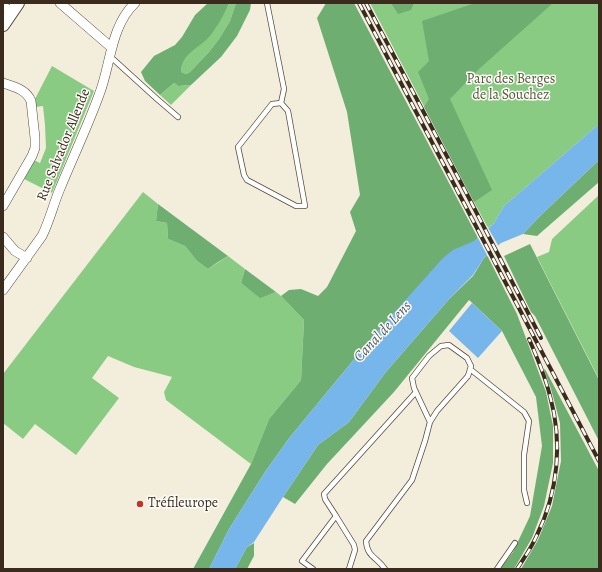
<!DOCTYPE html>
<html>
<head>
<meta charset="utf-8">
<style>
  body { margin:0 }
  #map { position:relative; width:602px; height:572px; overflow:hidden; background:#f3eedb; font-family:Alegreya,serif }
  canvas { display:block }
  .frame { position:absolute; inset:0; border:4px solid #3b2a1e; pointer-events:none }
</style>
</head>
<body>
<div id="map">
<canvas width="602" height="572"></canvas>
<div class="frame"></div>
</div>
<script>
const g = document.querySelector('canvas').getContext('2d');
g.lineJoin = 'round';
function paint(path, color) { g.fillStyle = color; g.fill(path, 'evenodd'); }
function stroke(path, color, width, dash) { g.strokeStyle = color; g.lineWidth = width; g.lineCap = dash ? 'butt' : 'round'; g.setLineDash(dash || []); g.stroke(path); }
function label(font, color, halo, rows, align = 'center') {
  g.font = font + ' Alegreya,serif'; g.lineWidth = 3; g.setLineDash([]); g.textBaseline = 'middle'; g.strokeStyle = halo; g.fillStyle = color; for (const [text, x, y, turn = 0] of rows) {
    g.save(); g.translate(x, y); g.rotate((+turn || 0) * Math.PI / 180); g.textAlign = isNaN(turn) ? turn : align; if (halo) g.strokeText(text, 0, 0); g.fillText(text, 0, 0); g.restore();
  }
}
paint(new Path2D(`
  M 229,3 L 236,3 L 230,21 L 219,39 L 209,52 L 190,72 L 186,74 L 181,72 C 182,53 199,49 209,36 C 218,25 224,15 229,3 Z
  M 370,3 L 599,3 L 599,124 L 504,206 L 494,223 L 488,228 L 474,202 Z
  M 52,66 L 94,91 L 52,193 L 24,179 L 34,160 L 40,163 L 46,148 L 45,125 L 43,106 L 35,107 L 35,99 Z
  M 174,83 L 180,86 L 191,85 L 171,105 L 160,95 Z
  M 143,192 L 158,204 L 156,221 L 167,223 L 168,239 L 185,246 L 197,261 L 208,269 L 228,256 L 245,269 L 241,283 L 260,297 L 276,292 L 281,296 L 304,320 L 301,380 L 269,419 L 251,464 L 166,400 L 164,392 L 172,377 L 134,367 L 108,356 L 92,378 L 119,398 L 76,455 L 35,424 L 23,439 L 3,423 L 3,374 Z
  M 599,195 L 599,379 L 537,257 L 549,252 L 552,239 Z`), '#89cb83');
paint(new Path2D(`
  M 208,3 L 229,3 C 224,16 218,25 210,36 C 199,49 182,53 181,72 L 186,74 L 190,72 L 209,52 L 219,39 L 230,21 L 236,3 L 251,3 L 250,10 L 237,36 L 221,57 L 191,85 L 179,86 L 174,83 L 160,95 L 145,81 L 141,72 L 154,56 L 175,45 L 182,37 L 195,15 Z
  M 326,3 L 354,3 L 478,238 L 375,334 L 290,437 L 265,472 L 229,529 L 209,569 L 193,569 L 251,464 L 269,419 L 301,380 L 304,320 L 281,296 L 289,290 L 301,289 L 318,296 L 327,287 L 356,231 L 350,212 L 360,195 L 347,112 L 317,18 Z
  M 391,3 L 414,3 L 411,10 L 398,14 Z
  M 475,3 L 553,3 L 479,69 L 450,99 L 492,190 L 474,202 L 424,107 L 429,99 L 418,72 L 429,61 L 422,21 Z
  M 599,160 L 599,182 L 537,236 L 523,234 L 541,215 Z
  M 158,204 L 228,256 L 218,262 L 208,269 L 197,261 L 185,246 L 168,239 L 167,223 L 156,221 Z
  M 530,244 L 599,380 L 599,441 L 535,316 L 531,312 L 504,256 Z
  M 487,255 L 517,314 L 546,392 L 553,426 L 553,463 L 544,506 L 532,538 L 514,569 L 500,569 L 513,552 L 530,516 L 542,446 L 536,397 L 502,331 L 469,300 L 394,392 L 327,464 L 295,504 L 283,497 L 318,445 L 349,422 L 385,373 L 450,298 L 473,276 L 484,258 Z
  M 245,269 L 276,292 L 260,298 L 241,283 Z
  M 545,369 L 599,471 L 599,569 L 521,569 L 538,540 L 552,506 L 561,461 L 560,423 L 551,389 L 544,370 Z
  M 254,543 L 254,556 L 247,569 L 235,569 L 247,547 Z`), '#6eaf71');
paint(new Path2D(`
  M 599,124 L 599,160 L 541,215 L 523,234 L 501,243 L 484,258 L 473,275 L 450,298 L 385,373 L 349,422 L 318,445 L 283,497 L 254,542 L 247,547 L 235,569 L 209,569 L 229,529 L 265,472 L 290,437 L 375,334 L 443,258 L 453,250 L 474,241 L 478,238 L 494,223 L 504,206 Z
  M 472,303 L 502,331 L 478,358 L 449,331 Z`), '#76b6ea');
paint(new Path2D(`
  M 487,226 L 499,247 L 488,257 L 477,236 Z`), '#f3eedb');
const lane = new Path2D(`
  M 267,3 L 284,89 L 281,103 L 288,111 L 305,206 L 296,206 L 247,180 L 244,175 L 238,147 L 272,104 L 281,103
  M 110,57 L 113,59 L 157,99 L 178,117
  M 470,369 L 524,412 L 529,421 L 524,455 L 524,490 L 527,503
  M 336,516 L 325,499 L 324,494 L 416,392
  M 313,569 L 302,561 L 336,516 L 354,545 L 355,550 L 349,569
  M 385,569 C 377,557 367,557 366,541 L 412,480 L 425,441 L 430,422 L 437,411 L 468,376 L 471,366 L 467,358 L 449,345 L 441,346 L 429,356 L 412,378 L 414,388 L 430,422
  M 497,569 L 515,543`);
const street = new Path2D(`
  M 60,3 L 112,48
  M 3,6 L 12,12
  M 3,83 C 14,87 26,89 31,101 L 35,138 L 35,148 L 32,156 L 3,206
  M 3,237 L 15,251 L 27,258
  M 3,290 L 42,236 C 49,222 53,206 59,191 C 72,159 87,128 99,95 C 111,65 110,27 135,3`);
const secondary = new Path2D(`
  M 3,25 L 18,3`);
stroke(lane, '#57473a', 6);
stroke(street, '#57473a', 10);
stroke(secondary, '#57473a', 14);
stroke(lane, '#fff', 4.5);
stroke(street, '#fff', 9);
stroke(secondary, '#fff', 12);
const rail = new Path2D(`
  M 359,3 L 599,461
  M 366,3 L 469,198 L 541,338
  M 517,569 C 524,558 532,547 537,535 C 558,492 563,442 550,396 C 545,376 537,357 529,339`);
stroke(rail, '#3b2a1e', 4);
stroke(rail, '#fdfcf7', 2.5, [8]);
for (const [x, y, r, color] of [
  [140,504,4,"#c8321e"]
]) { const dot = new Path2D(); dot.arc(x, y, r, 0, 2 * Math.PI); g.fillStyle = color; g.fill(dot); stroke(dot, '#fdfcf7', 1.5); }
label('14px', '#525a3c', '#fdfcf7', [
  ["Parc des Berges",511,80],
  ["de la Souchez",511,96]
]);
label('14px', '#3b2a1e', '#fdfcf7', [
  ["Rue Salvador Allende",64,145,-68]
]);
label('14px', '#3b2a1e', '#fdfcf7', [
  ["Tréfileurope",148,504]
], 'left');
label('italic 15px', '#505b65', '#fdfcf7', [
  ["Canal de Lens",383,332,-47]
]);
</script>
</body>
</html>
